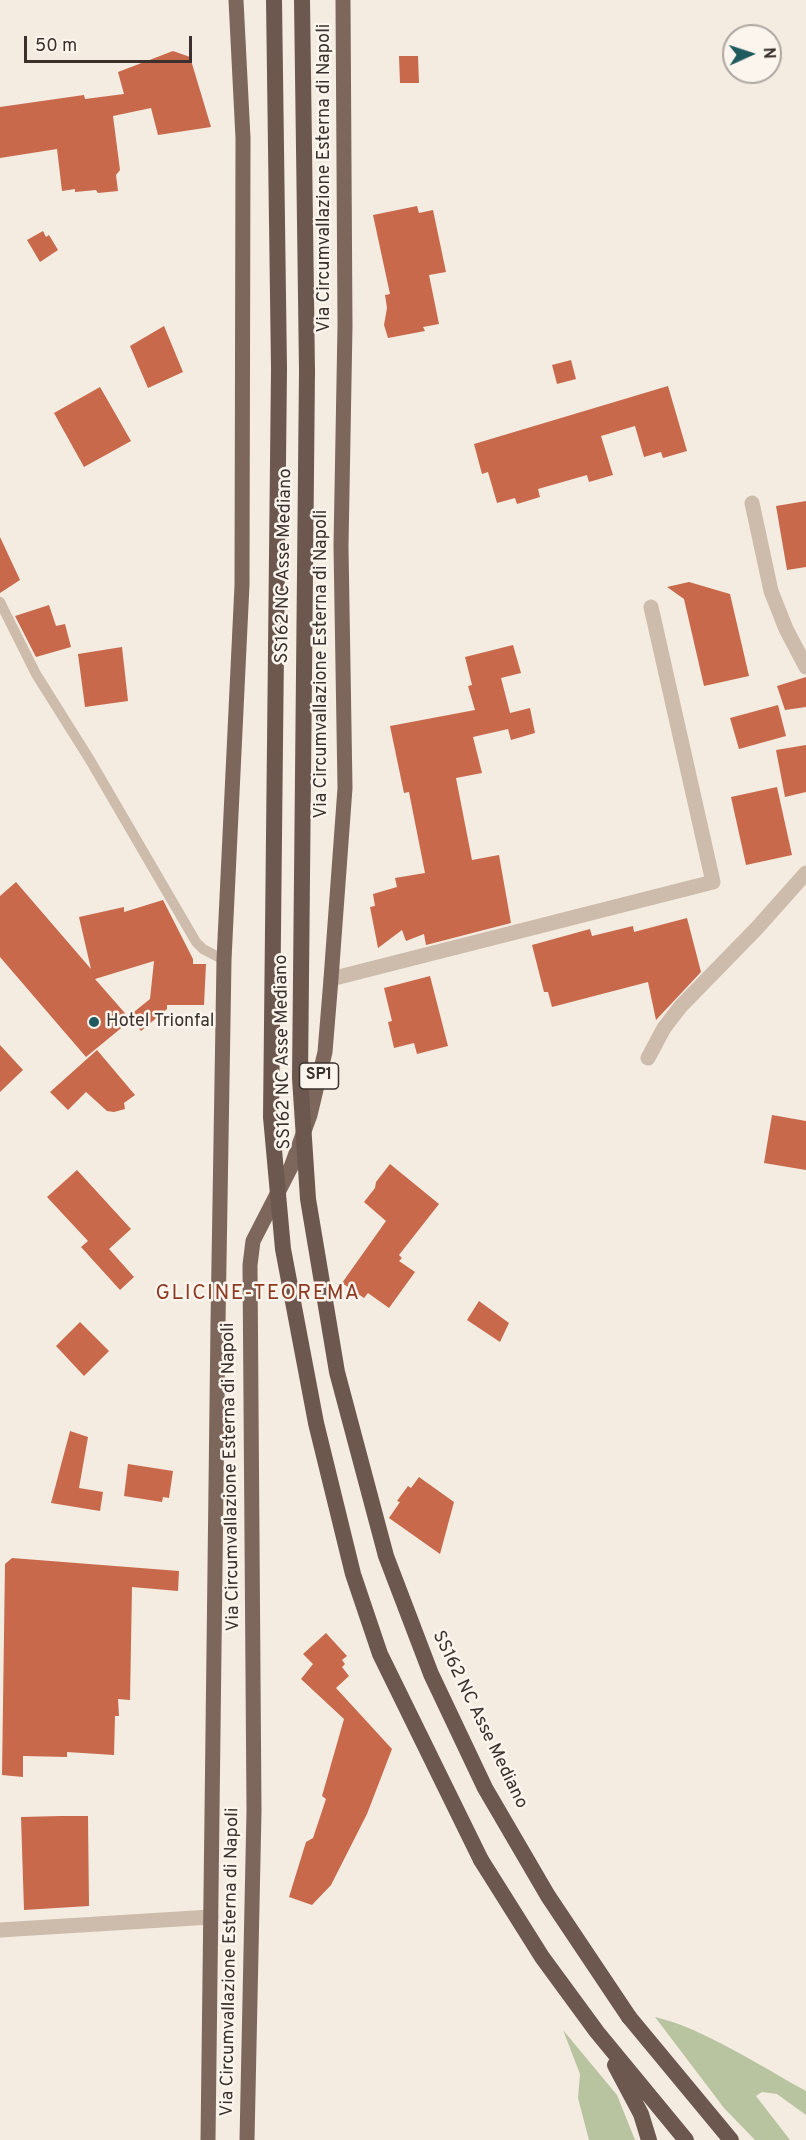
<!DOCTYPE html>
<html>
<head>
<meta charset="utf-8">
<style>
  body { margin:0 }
  #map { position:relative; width:806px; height:2140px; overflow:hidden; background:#f4ebe1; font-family:Overpass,sans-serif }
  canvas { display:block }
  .north { position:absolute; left:722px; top:24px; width:60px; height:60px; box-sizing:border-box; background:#fbf5ee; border:2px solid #aea6a0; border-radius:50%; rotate:87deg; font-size:16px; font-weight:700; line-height:24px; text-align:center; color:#3b302b }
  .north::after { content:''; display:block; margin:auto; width:21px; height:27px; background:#1f5a5e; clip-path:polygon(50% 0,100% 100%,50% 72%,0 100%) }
  .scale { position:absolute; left:24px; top:36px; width:168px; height:27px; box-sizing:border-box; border:3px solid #3b302b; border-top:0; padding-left:8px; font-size:18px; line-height:21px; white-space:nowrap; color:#3b302b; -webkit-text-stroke:4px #fbf5ee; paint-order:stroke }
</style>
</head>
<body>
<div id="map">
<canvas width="806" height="2140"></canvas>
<div class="north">N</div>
<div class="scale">50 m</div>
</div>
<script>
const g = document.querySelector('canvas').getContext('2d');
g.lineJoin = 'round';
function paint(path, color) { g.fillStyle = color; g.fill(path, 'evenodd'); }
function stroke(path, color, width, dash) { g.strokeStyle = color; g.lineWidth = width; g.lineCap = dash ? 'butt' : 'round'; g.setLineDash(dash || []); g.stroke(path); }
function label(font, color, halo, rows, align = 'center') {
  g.font = font + ' Overpass,sans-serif'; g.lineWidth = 5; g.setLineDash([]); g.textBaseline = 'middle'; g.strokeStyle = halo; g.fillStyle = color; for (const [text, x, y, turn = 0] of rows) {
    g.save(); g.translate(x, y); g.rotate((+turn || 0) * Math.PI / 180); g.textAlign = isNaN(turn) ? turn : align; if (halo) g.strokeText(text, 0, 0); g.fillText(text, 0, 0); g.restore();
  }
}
paint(new Path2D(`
  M 655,2017 C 703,2028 762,2067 806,2091 L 806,2115 L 777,2094 L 762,2092 L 756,2096 L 790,2140 L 755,2140 L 724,2108 Z
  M 563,2030 L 617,2095 L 635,2140 L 589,2140 L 578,2098 L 580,2074 Z`), '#b8c4a0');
paint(new Path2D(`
  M 173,51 L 190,57 L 211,127 L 158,135 L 151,108 L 113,116 L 120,170 L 116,175 L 118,191 L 98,193 L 96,190 L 75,192 L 75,189 L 62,191 L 57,149 L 0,158 L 0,107 L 84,95 L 85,99 L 124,94 L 118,72 Z
  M 399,56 L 418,56 L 419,83 L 400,83 Z
  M 417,206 L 419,213 L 433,210 L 446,272 L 429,275 L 439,324 L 423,327 L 425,331 L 388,338 L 384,325 L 387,308 L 385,295 L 390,294 L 373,215 Z
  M 43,231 L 46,237 L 49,235 L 58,250 L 40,262 L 27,240 Z
  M 164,326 L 183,372 L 148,388 L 130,346 Z
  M 571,360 L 576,379 L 557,384 L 552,365 Z
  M 668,386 L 687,451 L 663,458 L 661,452 L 644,457 L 635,426 L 601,436 L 613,475 L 589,482 L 587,475 L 538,489 L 540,497 L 517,504 L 515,498 L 497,503 L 488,472 L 482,474 L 474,444 Z
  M 100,387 L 131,441 L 84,467 L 54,413 Z
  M 806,501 L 806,567 L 787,570 L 776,506 Z
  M 0,537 L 20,580 L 0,593 Z
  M 689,582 L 730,594 L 749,676 L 704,686 L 684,599 L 667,587 Z
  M 49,605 L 56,626 L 65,624 L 71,647 L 36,657 L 15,616 Z
  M 513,645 L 521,673 L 501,678 L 510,713 L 530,708 L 535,733 L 511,740 L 508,729 L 473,737 L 482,773 L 456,778 L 472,860 L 499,855 L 511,923 L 426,945 L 424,934 L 406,941 L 402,930 L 378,948 L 370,907 L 375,906 L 373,894 L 397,887 L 395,878 L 425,873 L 409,792 L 404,793 L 390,726 L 475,710 L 468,686 L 472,685 L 465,657 Z
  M 122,647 L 128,701 L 85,707 L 78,654 Z
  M 806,677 L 806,707 L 785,710 L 777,686 Z
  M 778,705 L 786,736 L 739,749 L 730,718 Z
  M 806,745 L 806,792 L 785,797 L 776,750 Z
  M 777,787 L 792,855 L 746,865 L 731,797 Z
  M 16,882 L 91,969 L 79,917 L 124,907 L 124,912 L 163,900 L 193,959 L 193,964 L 206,964 L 204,1005 L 167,1005 L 167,1009 L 141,1031 L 129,1016 L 150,999 L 154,961 L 95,979 L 131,1020 L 86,1057 L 0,957 L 0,896 Z
  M 687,918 L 701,972 L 656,1020 L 648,982 L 552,1007 L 548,992 L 544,992 L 532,945 L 590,929 L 592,936 L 633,926 L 634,932 Z
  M 430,976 L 448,1046 L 417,1054 L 414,1043 L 394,1048 L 388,1022 L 392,1021 L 384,988 Z
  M 0,1045 L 23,1070 L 0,1092 Z
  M 97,1050 L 135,1095 L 124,1103 L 125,1109 L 114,1112 L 107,1111 L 86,1092 L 68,1110 L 50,1092 Z
  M 772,1115 L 806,1121 L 806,1170 L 764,1163 Z
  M 390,1164 L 439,1204 L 399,1255 L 402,1258 L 399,1261 L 415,1272 L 389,1308 L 368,1293 L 364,1298 L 342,1283 L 386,1221 L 364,1202 L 375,1188 L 376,1182 Z
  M 77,1170 L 131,1229 L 109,1249 L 134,1277 L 120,1290 L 81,1247 L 88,1241 L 47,1197 Z
  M 479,1301 L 509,1323 L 500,1342 L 467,1320 Z
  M 80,1322 L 109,1351 L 84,1376 L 56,1346 Z
  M 70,1431 L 88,1437 L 79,1488 L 103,1492 L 100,1511 L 51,1503 Z
  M 128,1464 L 173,1471 L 169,1498 L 163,1497 L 162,1502 L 124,1496 Z
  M 419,1477 L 454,1502 L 440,1554 L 389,1518 L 400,1502 L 397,1501 L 408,1486 L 411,1488 Z
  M 12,1558 L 179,1571 L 178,1591 L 132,1587 L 130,1700 L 118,1699 L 119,1716 L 115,1716 L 114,1755 L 67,1752 L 67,1757 L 23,1756 L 23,1777 L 2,1775 L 5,1564 Z
  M 326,1633 L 347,1656 L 342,1660 L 345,1664 L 342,1667 L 349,1676 L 336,1688 L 392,1749 L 367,1814 L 331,1885 L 312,1905 L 289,1897 L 306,1842 L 313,1838 L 326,1799 L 322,1796 L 344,1719 L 301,1679 L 313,1664 L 303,1654 Z
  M 61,1816 L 88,1816 L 89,1906 L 24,1910 L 21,1817 Z`), '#c8694b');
stroke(new Path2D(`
  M 0,602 L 36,674 L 90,760 L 196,942 L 203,949 L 224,960`), '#cdbbac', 10);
stroke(new Path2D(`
  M 752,503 L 771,591 L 786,629 L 806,667
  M 331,979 L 713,882 L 651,607
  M 648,1058 L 664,1028 L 681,1006 L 757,928 L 806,873
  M 0,1930 L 211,1917`), '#cdbbac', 15);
stroke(new Path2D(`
  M 208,2140 L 218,1323 L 224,960 L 242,585 L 243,138 L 236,0
  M 247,2140 L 254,1811 L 250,1265 L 253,1241 L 291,1167 L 310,1115 L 325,1052 L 331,979 L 345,788 L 341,546 L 345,326 L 343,0`), '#7d675c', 15);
stroke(new Path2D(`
  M 274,0 L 279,369
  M 302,0 L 307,371
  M 481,1860 L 542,1957 L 597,2032 L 686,2140
  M 629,2017 L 731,2140
  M 615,2065 L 641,2114 L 649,2140`), '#6c584f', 16);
stroke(new Path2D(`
  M 279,369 L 271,1117 L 283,1249 L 316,1423 L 353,1574 L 380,1654 L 481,1860
  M 307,371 L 300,1078 L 308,1199 L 337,1372 L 386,1556 L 431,1674 L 485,1788 L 548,1896 L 629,2017`), '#6c584f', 16);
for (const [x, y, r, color] of [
  [94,1022,6,"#1f5a5e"]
]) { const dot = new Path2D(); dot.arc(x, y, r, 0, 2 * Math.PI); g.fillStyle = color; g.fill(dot); stroke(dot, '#fbf5ee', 2); }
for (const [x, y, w] of [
  [319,1076,39]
]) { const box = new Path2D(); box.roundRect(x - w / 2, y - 13, w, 26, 4.5); g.fillStyle = '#fbf5ee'; g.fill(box); stroke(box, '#3b302b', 1.5); }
label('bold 16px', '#3b302b', null, [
  ["SP1",319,1076]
]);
label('18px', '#3b302b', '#fbf5ee', [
  ["Via Circumvallazione Esterna di Napoli",325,178,-90],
  ["SS162 NC Asse Mediano",285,566,-89],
  ["Via Circumvallazione Esterna di Napoli",322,664,-90],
  ["SS162 NC Asse Mediano",284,1052,-91],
  ["Via Circumvallazione Esterna di Napoli",232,1477,-91],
  ["SS162 NC Asse Mediano",479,1720,64],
  ["Via Circumvallazione Esterna di Napoli",231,1962,-89]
]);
label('18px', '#3b302b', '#fbf5ee', [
  ["Hotel Trionfal",106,1022]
], 'left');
g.letterSpacing = '1.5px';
label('21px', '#8c3b22', '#fbf5ee', [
  ["GLICINE-TEOREMA",258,1295]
]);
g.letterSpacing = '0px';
</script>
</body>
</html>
